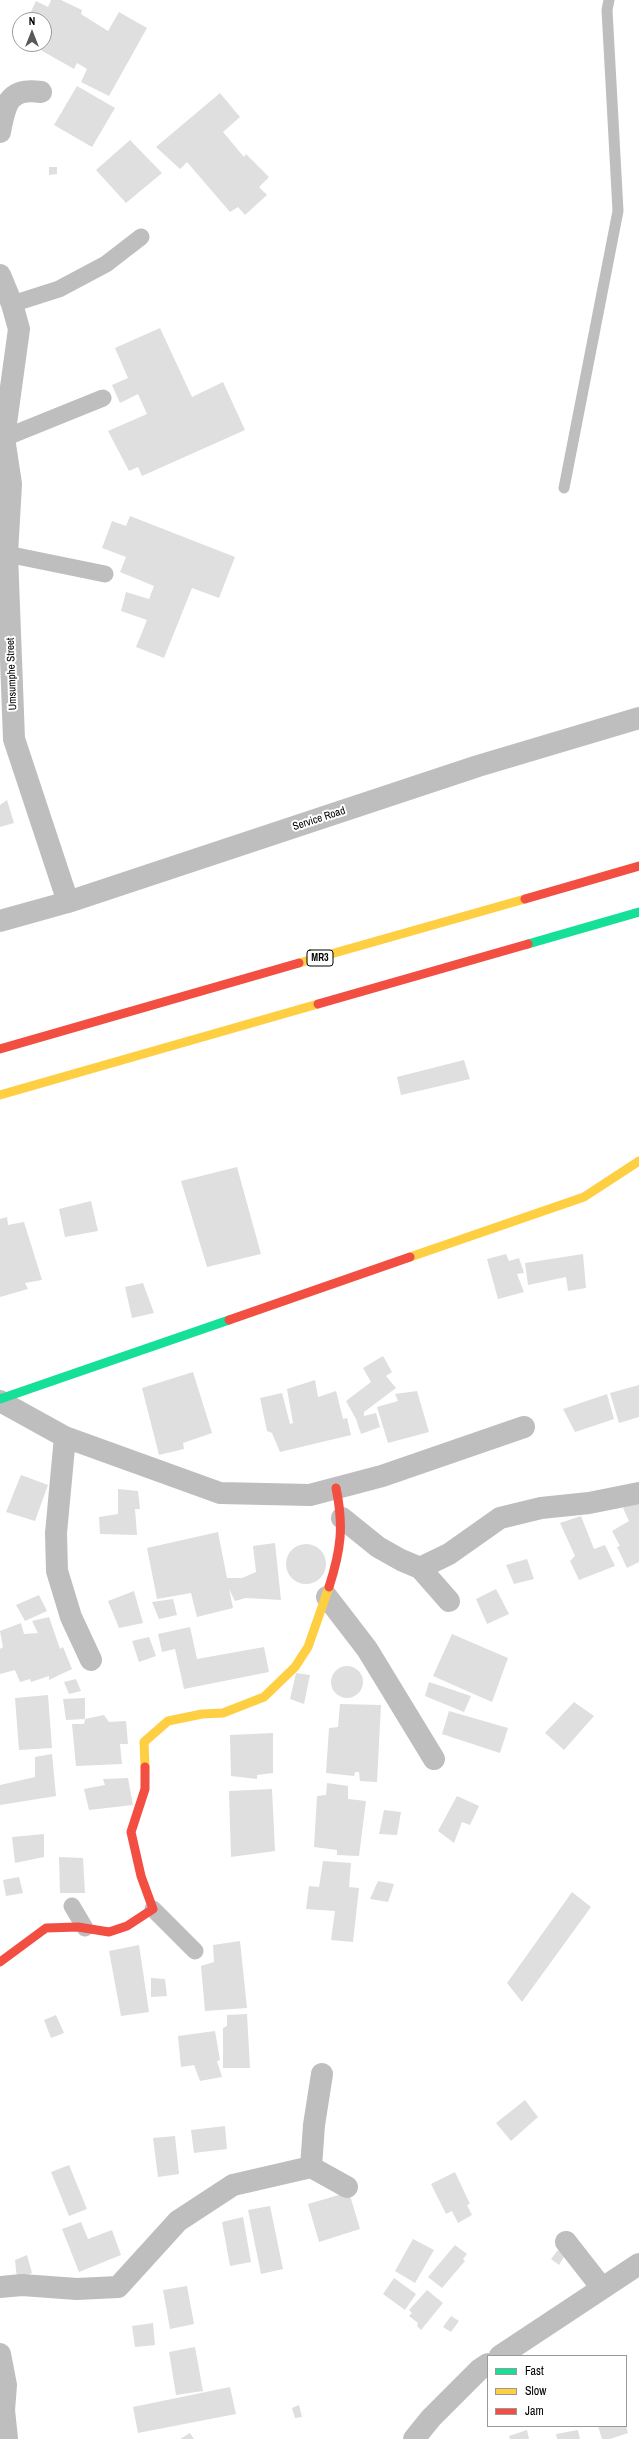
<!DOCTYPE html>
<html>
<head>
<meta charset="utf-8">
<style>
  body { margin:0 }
  #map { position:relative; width:639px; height:2439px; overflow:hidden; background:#fff; font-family:"Archivo Narrow",sans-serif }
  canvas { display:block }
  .legend { position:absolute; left:487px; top:2355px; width:140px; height:72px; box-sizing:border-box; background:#fff; border:1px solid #999; margin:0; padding:5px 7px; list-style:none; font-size:12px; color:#000 }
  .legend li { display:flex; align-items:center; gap:8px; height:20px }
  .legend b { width:20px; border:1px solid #999 }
  .north { position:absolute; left:12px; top:12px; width:40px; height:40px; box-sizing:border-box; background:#fff; border:1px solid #999; border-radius:50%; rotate:0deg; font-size:11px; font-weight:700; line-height:16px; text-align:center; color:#000 }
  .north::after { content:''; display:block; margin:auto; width:14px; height:18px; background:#595959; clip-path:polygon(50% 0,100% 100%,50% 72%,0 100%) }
</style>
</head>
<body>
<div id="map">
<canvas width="639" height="2439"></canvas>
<ul class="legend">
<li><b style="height:5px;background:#16e098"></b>Fast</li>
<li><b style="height:5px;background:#ffcf43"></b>Slow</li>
<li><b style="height:5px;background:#f24e42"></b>Jam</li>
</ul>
<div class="north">N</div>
</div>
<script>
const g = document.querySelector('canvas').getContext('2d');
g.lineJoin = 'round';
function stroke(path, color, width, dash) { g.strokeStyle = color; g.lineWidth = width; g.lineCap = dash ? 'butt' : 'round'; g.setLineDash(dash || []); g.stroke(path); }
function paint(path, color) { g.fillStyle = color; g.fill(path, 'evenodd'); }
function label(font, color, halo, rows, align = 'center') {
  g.font = font + ' "Archivo Narrow",sans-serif'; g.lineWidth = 4; g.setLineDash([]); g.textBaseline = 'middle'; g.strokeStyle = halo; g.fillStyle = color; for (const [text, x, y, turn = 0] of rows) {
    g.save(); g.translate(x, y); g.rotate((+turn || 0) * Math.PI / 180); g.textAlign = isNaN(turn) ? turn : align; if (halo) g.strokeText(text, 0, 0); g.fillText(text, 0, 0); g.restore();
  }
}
stroke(new Path2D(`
  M 564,488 L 618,211 L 607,10 L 609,0`), '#bebebe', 11);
paint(new Path2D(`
  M 51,0 L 61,0 L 82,10 L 81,14 L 108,31 L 119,12 L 147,28 L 109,96 L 81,82 L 87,69 L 77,63 L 74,69 L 30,44 L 44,44 L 44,20 L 27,20 L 36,1 L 48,7 Z
  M 77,86 L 115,108 L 92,147 L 54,125 Z
  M 220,93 L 240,117 L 223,132 L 244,157 L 246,154 L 269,177 L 259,187 L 267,195 L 245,215 L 238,207 L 230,212 L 187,162 L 180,169 L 156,147 Z
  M 130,140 L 162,173 L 126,203 L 96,170 Z
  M 49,167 L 57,167 L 57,174 L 49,175 Z
  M 160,328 L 192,397 L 223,382 L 245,430 L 142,476 L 138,467 L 129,471 L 108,431 L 147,414 L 138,394 L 120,403 L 112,385 L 128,378 L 115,348 Z
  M 130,516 L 235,557 L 219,598 L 192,588 L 164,658 L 136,647 L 147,620 L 121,611 L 126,592 L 149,599 L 154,586 L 120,572 L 126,557 L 102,548 L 112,521 L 126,526 Z
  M 7,800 L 14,823 L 0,827 L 0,805 Z
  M 464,1060 L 470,1079 L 401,1095 L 397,1077 Z
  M 237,1167 L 261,1254 L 207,1267 L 181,1181 Z
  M 91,1201 L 98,1231 L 65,1237 L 59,1209 Z
  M 7,1217 L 8,1225 L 24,1222 L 42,1280 L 25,1283 L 28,1289 L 0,1297 L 0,1219 Z
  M 506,1254 L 509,1261 L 519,1258 L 524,1273 L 517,1274 L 524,1292 L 498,1299 L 487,1259 Z
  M 583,1254 L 586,1288 L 568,1291 L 566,1277 L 528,1285 L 525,1263 Z
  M 143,1283 L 154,1313 L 132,1318 L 125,1287 Z
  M 383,1356 L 392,1372 L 386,1376 L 396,1388 L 364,1412 L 364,1416 L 376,1413 L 380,1427 L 361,1434 L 356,1419 L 346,1401 L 371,1382 L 363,1368 Z
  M 193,1372 L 212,1433 L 183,1443 L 184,1449 L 159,1455 L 142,1388 Z
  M 315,1380 L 318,1397 L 336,1391 L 343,1419 L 347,1418 L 351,1435 L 280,1452 L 272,1433 L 267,1431 L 260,1398 L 282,1393 L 290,1424 L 293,1423 L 287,1389 Z
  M 639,1385 L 639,1417 L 619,1423 L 610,1393 Z
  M 417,1391 L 429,1432 L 388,1443 L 377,1407 L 398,1401 L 395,1394 Z
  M 607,1394 L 614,1419 L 575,1432 L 563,1409 Z
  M 21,1475 L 48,1485 L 35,1521 L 6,1512 Z
  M 118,1489 L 138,1491 L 140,1509 L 135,1509 L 137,1535 L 100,1534 L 99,1517 L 118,1514 Z
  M 639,1501 L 639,1562 L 627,1568 L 617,1547 L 620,1546 L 612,1531 L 629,1521 L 623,1508 Z
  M 581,1516 L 594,1549 L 605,1545 L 615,1566 L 579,1580 L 570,1561 L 575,1556 L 560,1523 Z
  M 218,1532 L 227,1578 L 242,1578 L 256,1572 L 253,1546 L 275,1543 L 281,1600 L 246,1598 L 235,1601 L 229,1589 L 233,1608 L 197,1617 L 191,1593 L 157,1599 L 147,1548 Z
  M286 1564a20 20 0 1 1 40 0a20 20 0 1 1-40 0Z
  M 527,1559 L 534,1579 L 514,1584 L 506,1565 Z
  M 496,1589 L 509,1614 L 487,1624 L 476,1599 Z
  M 134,1591 L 143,1623 L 119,1628 L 108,1601 Z
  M 39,1595 L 47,1611 L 25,1621 L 16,1605 Z
  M 173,1599 L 177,1615 L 159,1619 L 152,1602 Z
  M 49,1617 L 60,1649 L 63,1647 L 72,1669 L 49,1680 L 49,1676 L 31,1682 L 30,1679 L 20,1682 L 15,1670 L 0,1674 L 0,1649 L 3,1647 L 0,1631 L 21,1623 L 24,1634 L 38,1633 L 32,1621 Z
  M 190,1627 L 197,1659 L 264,1647 L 269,1672 L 184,1689 L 175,1649 L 162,1652 L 158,1634 Z
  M 452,1634 L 508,1658 L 492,1702 L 433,1676 Z
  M 149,1637 L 156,1656 L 139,1662 L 132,1641 Z
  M331 1682a16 16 0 1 1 32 0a16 16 0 1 1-32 0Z
  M 296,1673 L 310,1675 L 304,1704 L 290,1699 Z
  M 76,1679 L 81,1691 L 69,1694 L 64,1682 Z
  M 429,1682 L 471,1696 L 464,1712 L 425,1696 Z
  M 48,1695 L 52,1748 L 19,1750 L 15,1698 Z
  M 85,1698 L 85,1719 L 104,1715 L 109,1722 L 126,1721 L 128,1744 L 120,1744 L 122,1764 L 76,1766 L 72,1724 L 84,1724 L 85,1719 L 66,1720 L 63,1699 Z
  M 574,1702 L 594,1716 L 564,1750 L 545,1733 Z
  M 340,1704 L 381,1705 L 377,1782 L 360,1781 L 359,1772 L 355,1772 L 354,1776 L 326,1773 L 329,1728 L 338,1727 Z
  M 449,1711 L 508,1728 L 500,1753 L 442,1734 Z
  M 273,1733 L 273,1773 L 257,1775 L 257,1779 L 231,1776 L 230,1735 Z
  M 52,1754 L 56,1796 L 0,1805 L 0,1785 L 35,1777 L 35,1757 Z
  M 128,1778 L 133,1805 L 89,1810 L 84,1789 L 105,1785 L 103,1779 Z
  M 327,1783 L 348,1786 L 348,1799 L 366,1801 L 359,1856 L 337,1855 L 337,1850 L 314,1847 L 317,1796 L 326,1795 Z
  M 272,1789 L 275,1851 L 231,1857 L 229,1791 Z
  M 457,1796 L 479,1806 L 470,1825 L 462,1822 L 454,1843 L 438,1831 Z
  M 384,1810 L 401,1812 L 397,1835 L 379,1834 Z
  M 44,1834 L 44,1857 L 15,1863 L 12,1837 Z
  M 59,1857 L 83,1858 L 85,1893 L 60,1893 Z
  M 323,1861 L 351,1863 L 349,1887 L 359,1888 L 353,1942 L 331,1940 L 335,1911 L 306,1909 L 309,1886 L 319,1887 Z
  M 19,1877 L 23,1893 L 6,1896 L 3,1880 Z
  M 378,1881 L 394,1884 L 388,1902 L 370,1899 Z
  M 572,1892 L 591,1907 L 522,2002 L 507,1983 Z
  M 240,1941 L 247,2008 L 205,2011 L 201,1966 L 214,1962 L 213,1945 Z
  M 139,1945 L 149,2012 L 121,2016 L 109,1951 Z
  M 151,1978 L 165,1979 L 167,1996 L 151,1997 Z
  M 247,2014 L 250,2068 L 223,2068 L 223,2028 L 227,2026 L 227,2015 Z
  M 56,2015 L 64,2033 L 51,2038 L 44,2020 Z
  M 215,2031 L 220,2060 L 217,2061 L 222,2077 L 200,2081 L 194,2065 L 181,2067 L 178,2036 Z
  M 525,2100 L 538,2117 L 511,2141 L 496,2123 Z
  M 225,2126 L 227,2149 L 194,2153 L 191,2130 Z
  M 175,2136 L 179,2174 L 158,2177 L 153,2138 Z
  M 69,2165 L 87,2209 L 69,2216 L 51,2172 Z
  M 455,2172 L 470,2204 L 467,2205 L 472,2215 L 458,2223 L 452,2211 L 446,2214 L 431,2184 Z
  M 349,2192 L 360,2229 L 319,2242 L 308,2204 Z
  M 270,2206 L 283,2269 L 261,2274 L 248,2210 Z
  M 243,2217 L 251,2262 L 230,2266 L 222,2222 Z
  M 81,2222 L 88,2239 L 112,2230 L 121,2255 L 79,2272 L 62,2229 Z
  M 413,2239 L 434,2250 L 415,2283 L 395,2271 Z
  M 455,2245 L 467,2254 L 463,2259 L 465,2261 L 442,2288 L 428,2277 Z
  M 558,2250 L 565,2255 L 559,2265 L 551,2259 Z
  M 27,2255 L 32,2273 L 17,2279 L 15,2260 Z
  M 394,2278 L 416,2294 L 405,2310 L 383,2294 Z
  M 187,2286 L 194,2324 L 170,2329 L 163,2290 Z
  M 427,2290 L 443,2303 L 421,2330 L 417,2326 L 418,2323 L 409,2316 L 412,2313 L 409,2310 Z
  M 451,2316 L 459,2321 L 451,2332 L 443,2327 Z
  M 153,2323 L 155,2345 L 135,2347 L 132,2326 Z
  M 195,2347 L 203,2391 L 176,2395 L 169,2352 Z
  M 230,2387 L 236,2414 L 138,2433 L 133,2407 Z
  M 299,2405 L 302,2417 L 295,2418 L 292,2408 Z
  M 598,2426 L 626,2426 L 628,2433 L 610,2439 L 602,2439 Z
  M 527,2430 L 529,2439 L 510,2439 L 509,2436 Z
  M 578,2430 L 580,2439 L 557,2439 L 556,2434 Z
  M 190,2433 L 194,2439 L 180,2439 Z`), '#dfdfdf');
stroke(new Path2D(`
  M 12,304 L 59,289 L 106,264 L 141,237
  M 4,438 L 103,398
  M 7,554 L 105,574
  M 72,1906 L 85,1928
  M 153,1909 L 195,1951`), '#bebebe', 17);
stroke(new Path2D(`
  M 0,132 C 5,105 8,87 41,92
  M 0,275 L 12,304 L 19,329 L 4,438 L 11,484 L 7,554 L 14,739 L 68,902
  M 0,921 L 68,902 L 478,766 L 639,718
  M 0,1401 L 65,1437 L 220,1493 L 310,1495 L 382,1476 L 524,1427
  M 65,1437 L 56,1533 L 57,1571 L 71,1617 L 91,1660
  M 342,1518 L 378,1547 L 401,1560 L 420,1568 L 449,1601
  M 420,1568 L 449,1554 L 500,1518 L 541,1508 L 589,1503 L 639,1493
  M 327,1597 L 367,1649 L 434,1759
  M 311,2167 L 347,2187
  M 566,2242 L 602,2288
  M 0,2287 L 22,2285 L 77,2289 L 118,2287 L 178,2221 L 233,2185 L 311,2167 L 314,2125 L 322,2074
  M 0,2354 L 6,2385 L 4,2410 L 7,2439
  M 500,2356 L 639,2264
  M 414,2439 L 431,2418 L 479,2370 L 488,2364`), '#bebebe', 22);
stroke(new Path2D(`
  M 528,944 L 639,912
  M 0,1399 L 229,1320`), '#16e098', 9);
stroke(new Path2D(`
  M 299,963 L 525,899
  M 0,1095 L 318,1004
  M 410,1257 L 584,1197 L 639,1161
  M 145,1767 L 144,1742 L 168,1721 L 202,1714 L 223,1713 L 264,1697 L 295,1667 L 308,1647 L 329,1587`), '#ffcf43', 9);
stroke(new Path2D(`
  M 525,899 L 639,866
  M 318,1004 L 528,944
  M 0,1049 L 299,963
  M 229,1320 L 410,1257
  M 329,1587 C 341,1550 344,1526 336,1488
  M 0,1962 L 46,1928 L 78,1927 L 109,1932 L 127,1926 L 153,1909 L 141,1876 L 131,1832 L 145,1789 L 145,1767`), '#f24e42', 9);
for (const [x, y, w] of [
  [320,958,26]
]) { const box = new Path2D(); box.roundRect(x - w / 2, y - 8, w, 16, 3); g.fillStyle = '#fff'; g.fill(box); stroke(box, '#000', 1); }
label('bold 10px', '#000', null, [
  ["MR3",320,958]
]);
label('11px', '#000', '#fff', [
  ["Umsumphe Street",12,674,-92],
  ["Service Road",319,819,-18]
]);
</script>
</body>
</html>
